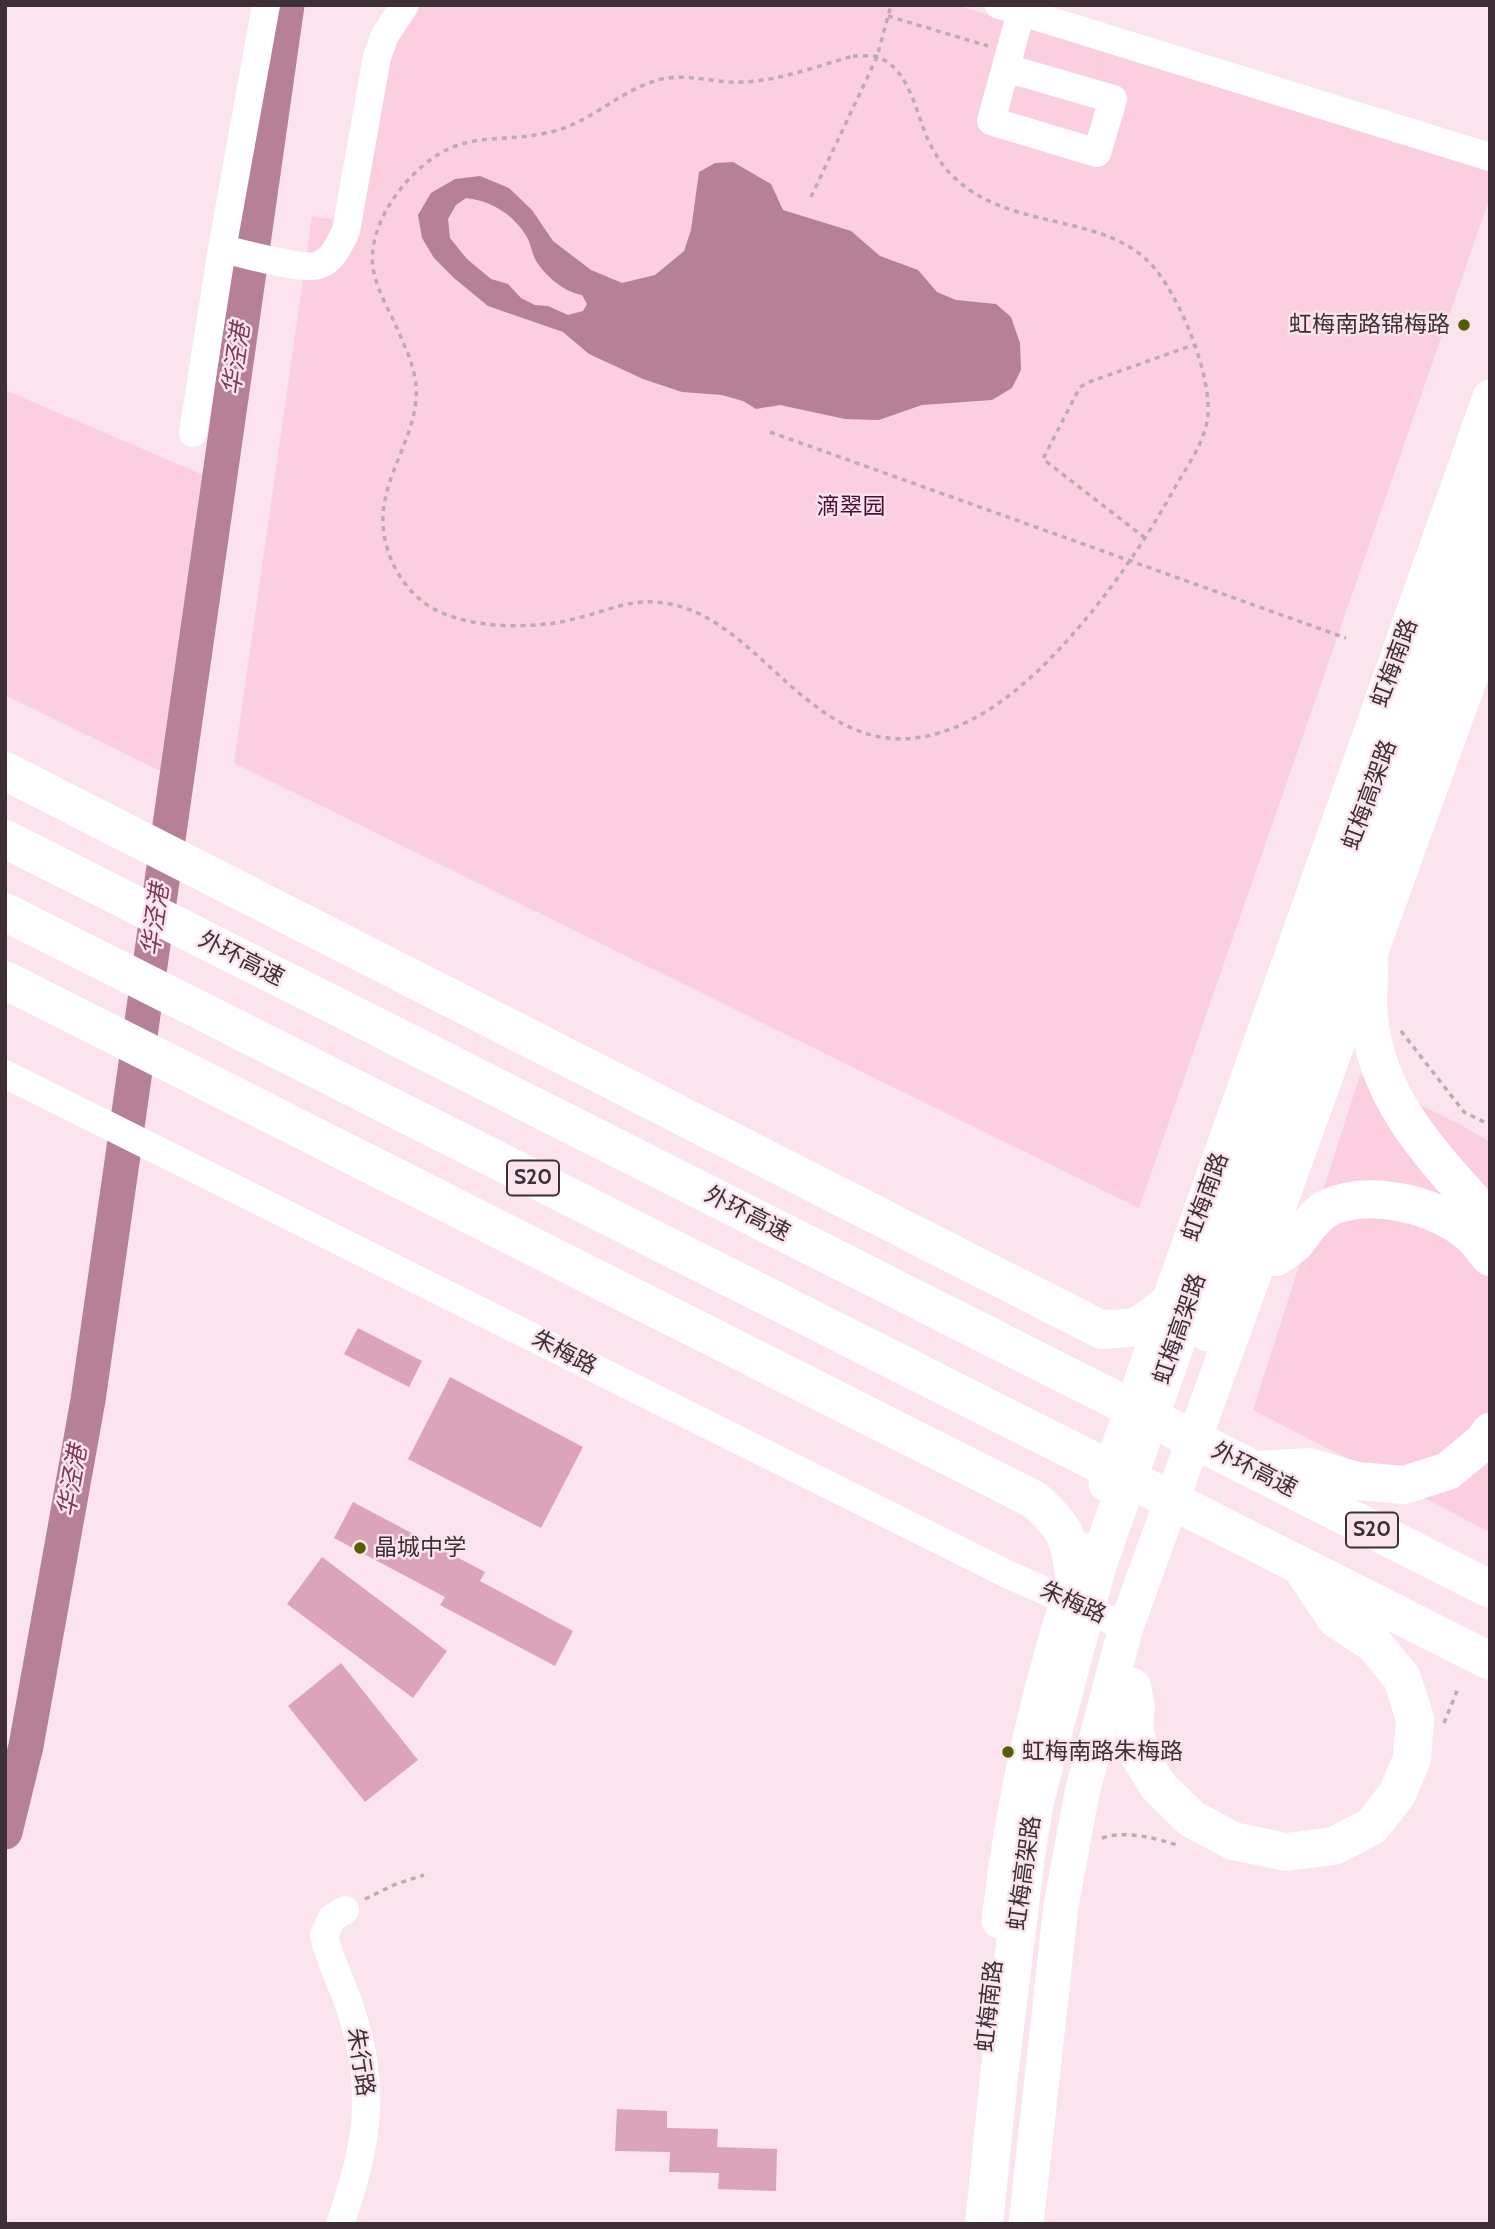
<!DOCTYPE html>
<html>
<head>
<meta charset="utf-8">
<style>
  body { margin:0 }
  #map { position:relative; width:1495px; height:2229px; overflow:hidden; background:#fbe4ed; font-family:Cabin,sans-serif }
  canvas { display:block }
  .frame { position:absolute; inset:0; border:7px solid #3d2f35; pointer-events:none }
</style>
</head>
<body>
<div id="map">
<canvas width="1495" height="2229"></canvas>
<div class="frame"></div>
</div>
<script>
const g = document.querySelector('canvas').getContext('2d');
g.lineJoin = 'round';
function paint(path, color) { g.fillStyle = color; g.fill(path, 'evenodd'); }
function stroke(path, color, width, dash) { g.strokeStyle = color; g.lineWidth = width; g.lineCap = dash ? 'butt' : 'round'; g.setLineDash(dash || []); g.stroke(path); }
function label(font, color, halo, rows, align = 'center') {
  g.font = font + ' Cabin,"Noto Sans SC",sans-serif'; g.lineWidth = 5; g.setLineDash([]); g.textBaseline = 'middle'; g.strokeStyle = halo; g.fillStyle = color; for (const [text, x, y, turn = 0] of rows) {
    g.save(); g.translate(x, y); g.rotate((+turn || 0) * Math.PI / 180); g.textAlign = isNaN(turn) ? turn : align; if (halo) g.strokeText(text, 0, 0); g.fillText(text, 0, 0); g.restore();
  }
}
paint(new Path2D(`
  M 413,5 L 956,5 L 1490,172 L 1490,197 L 1139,1208 L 234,763 L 312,216 L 351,221 L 384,43 Z
  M 5,390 L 208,477 L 175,778 L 5,695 Z
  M 1360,1075 L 1461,1125 L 1490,1142 L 1490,1532 L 1253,1410 Z`), '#fbcee0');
paint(new Path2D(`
  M 733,162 L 771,184 L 783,210 L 851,231 L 880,256 L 918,270 L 937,292 L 956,300 L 996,304 L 1011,317 L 1020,343 L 1021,370 L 1012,388 L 992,400 L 922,405 L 879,420 L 845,419 L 780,405 L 756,409 L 743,401 L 722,395 L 682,392 L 643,379 L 589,354 L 563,332 L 488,306 L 454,278 L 434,258 L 422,238 L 418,215 L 431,193 L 455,179 L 480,176 L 509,188 L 532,210 L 553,241 L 591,270 L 622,283 L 655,275 L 684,251 L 691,230 L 699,172 L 715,163 ZM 466,198 C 492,201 515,215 528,239 C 531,245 532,253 535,259 C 545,276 564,292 582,295 L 587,304 L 583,311 L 568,315 L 548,306 L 535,305 L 521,298 L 508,284 L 491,279 L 467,259 L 450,238 L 448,219 L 456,205 Z`), '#b68097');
stroke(new Path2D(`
  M 5,1832 L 26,1746 L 88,1400 L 287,5`), '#b68097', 35);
paint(new Path2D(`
  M 358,1328 L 422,1361 L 409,1387 L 344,1354 Z
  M 450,1377 L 583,1447 L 541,1528 L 408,1459 Z
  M 353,1502 L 485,1572 L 480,1581 L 573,1631 L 555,1666 L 440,1605 L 445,1597 L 334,1538 Z
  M 322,1557 L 447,1651 L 413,1698 L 287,1604 Z
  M 341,1663 L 418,1760 L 365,1802 L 288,1706 Z
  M 617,2109 L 667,2111 L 667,2128 L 718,2129 L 717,2147 L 777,2149 L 776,2191 L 718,2189 L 719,2173 L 669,2172 L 670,2152 L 615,2151 Z`), '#dca4bb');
stroke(new Path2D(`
  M 888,16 L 988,46
  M 853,56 C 861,56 871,55 878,57 C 910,70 916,113 928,140 C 936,156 944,169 957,180 C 1012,230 1099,213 1149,262 C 1179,292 1215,381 1207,422 C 1202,446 1186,468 1174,489 C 1132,566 1050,680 971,720 C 802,806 762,568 619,606 C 595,613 570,622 546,624 C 512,628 467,626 436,610 C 403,593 382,554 383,517 C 384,472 420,431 416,385 C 414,364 404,345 396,326 C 388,308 376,288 373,268 C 368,232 393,193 418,170 C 463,129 494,144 546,133 C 589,125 618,91 658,80 C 686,72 716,84 745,82 C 781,80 818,66 853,56 Z
  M 811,197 L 877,57 L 891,5
  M 770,432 L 1346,638
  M 1145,538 L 1043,459 L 1080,387 L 1089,382 L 1193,345
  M 1401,1031 L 1464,1112 L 1490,1125
  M 1444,1723 L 1457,1691
  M 1102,1838 C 1126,1830 1154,1838 1177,1845
  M 365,1899 L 396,1884 L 424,1875`), '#bfabb3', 3.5, [5, 5]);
stroke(new Path2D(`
  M 999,5 L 1490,157
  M 1006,68 L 1113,99 L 1097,153 L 991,121 L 1021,12
  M 222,249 C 242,253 303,271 319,265 C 333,260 340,243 346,231 L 377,57 L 385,35 L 405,5
  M 193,433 L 222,249 L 266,5
  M 5,1074 L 1007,1574 L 1126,1627
  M 340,2224 C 366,2150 377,2094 353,2017 C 345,1989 330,1963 324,1935 L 332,1918 L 345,1910`), '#fff', 28);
stroke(new Path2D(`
  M 1106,1484 L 1168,1304 L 1490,397
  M 999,1921 C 1013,1794 1043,1670 1084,1550
  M 1026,2224 L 1061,1906 L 1082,1793 L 1126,1627 L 1490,623`), '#fff', 35);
stroke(new Path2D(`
  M 1468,486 L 1490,426
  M 5,771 L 1102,1330 L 1137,1327 L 1168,1304
  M 5,839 L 1490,1589
  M 5,912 L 1490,1661
  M 1369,957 C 1370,977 1367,997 1369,1016 C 1376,1101 1436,1160 1490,1220
  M 5,980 L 1035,1500 C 1065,1527 1070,1538 1074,1577
  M 1276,1257 C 1283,1252 1292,1247 1297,1241 C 1306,1229 1313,1217 1326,1209 C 1367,1188 1435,1204 1469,1233 C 1477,1239 1483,1249 1490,1257
  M 1207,1332 L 1490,542
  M 1257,1470 L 1309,1467 L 1357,1481 L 1404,1485 L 1448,1471 L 1484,1441 L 1490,1432
  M 1132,1687 L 1136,1707 L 1134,1727 L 1140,1757 L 1158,1786 L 1192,1819 L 1233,1841 L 1286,1852 L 1334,1846 L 1372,1826 L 1397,1794 L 1412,1759 L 1415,1719 L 1402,1678 L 1374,1644 L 1336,1619 L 1302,1568
  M 984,2224 L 1000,2068 L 1026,1855 L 1035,1801 L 1097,1567 L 1305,976 L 1490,462`), '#fff', 38);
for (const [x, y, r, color] of [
  [1464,325,7,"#525f00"],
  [360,1548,7,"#525f00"],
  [1008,1752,7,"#525f00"]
]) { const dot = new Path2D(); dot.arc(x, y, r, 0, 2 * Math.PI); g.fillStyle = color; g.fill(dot); stroke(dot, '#fbe4ed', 2.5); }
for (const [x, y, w] of [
  [533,1178,52],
  [1372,1530,52]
]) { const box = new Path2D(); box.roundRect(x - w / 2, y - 17.5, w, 35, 5); g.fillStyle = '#fbe4ed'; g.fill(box); stroke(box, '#3d2f35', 2); }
label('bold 21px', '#3d2f35', null, [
  ["S20",533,1178],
  ["S20",1372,1530]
]);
label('23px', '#3d2f35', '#fbe4ed', [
  ["虹梅南路锦梅路",1450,325,"right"],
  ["晶城中学",374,1548],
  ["虹梅南路朱梅路",1022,1752]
], 'left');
label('23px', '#4f0e31', '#fbe4ed', [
  ["滴翠园",851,507]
]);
label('23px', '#3d2f35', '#fbe4ed', [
  ["虹梅南路",1395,663,-70],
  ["虹梅高架路",1370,795,-70],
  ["外环高速",241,959,27],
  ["虹梅南路",1206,1197,-70],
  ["外环高速",747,1214,27],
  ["虹梅高架路",1180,1329,-71],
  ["朱梅路",564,1353,27],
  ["外环高速",1254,1470,27],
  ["朱梅路",1073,1603,24],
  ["虹梅高架路",1025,1873,-82],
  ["虹梅南路",990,2006,-84],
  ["朱行路",360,2062,81]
]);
label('italic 24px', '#7b3757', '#fbe4ed', [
  ["华泾港",237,359,-82],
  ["华泾港",156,920,-82],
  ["华泾港",73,1481,-80]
]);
</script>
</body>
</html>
